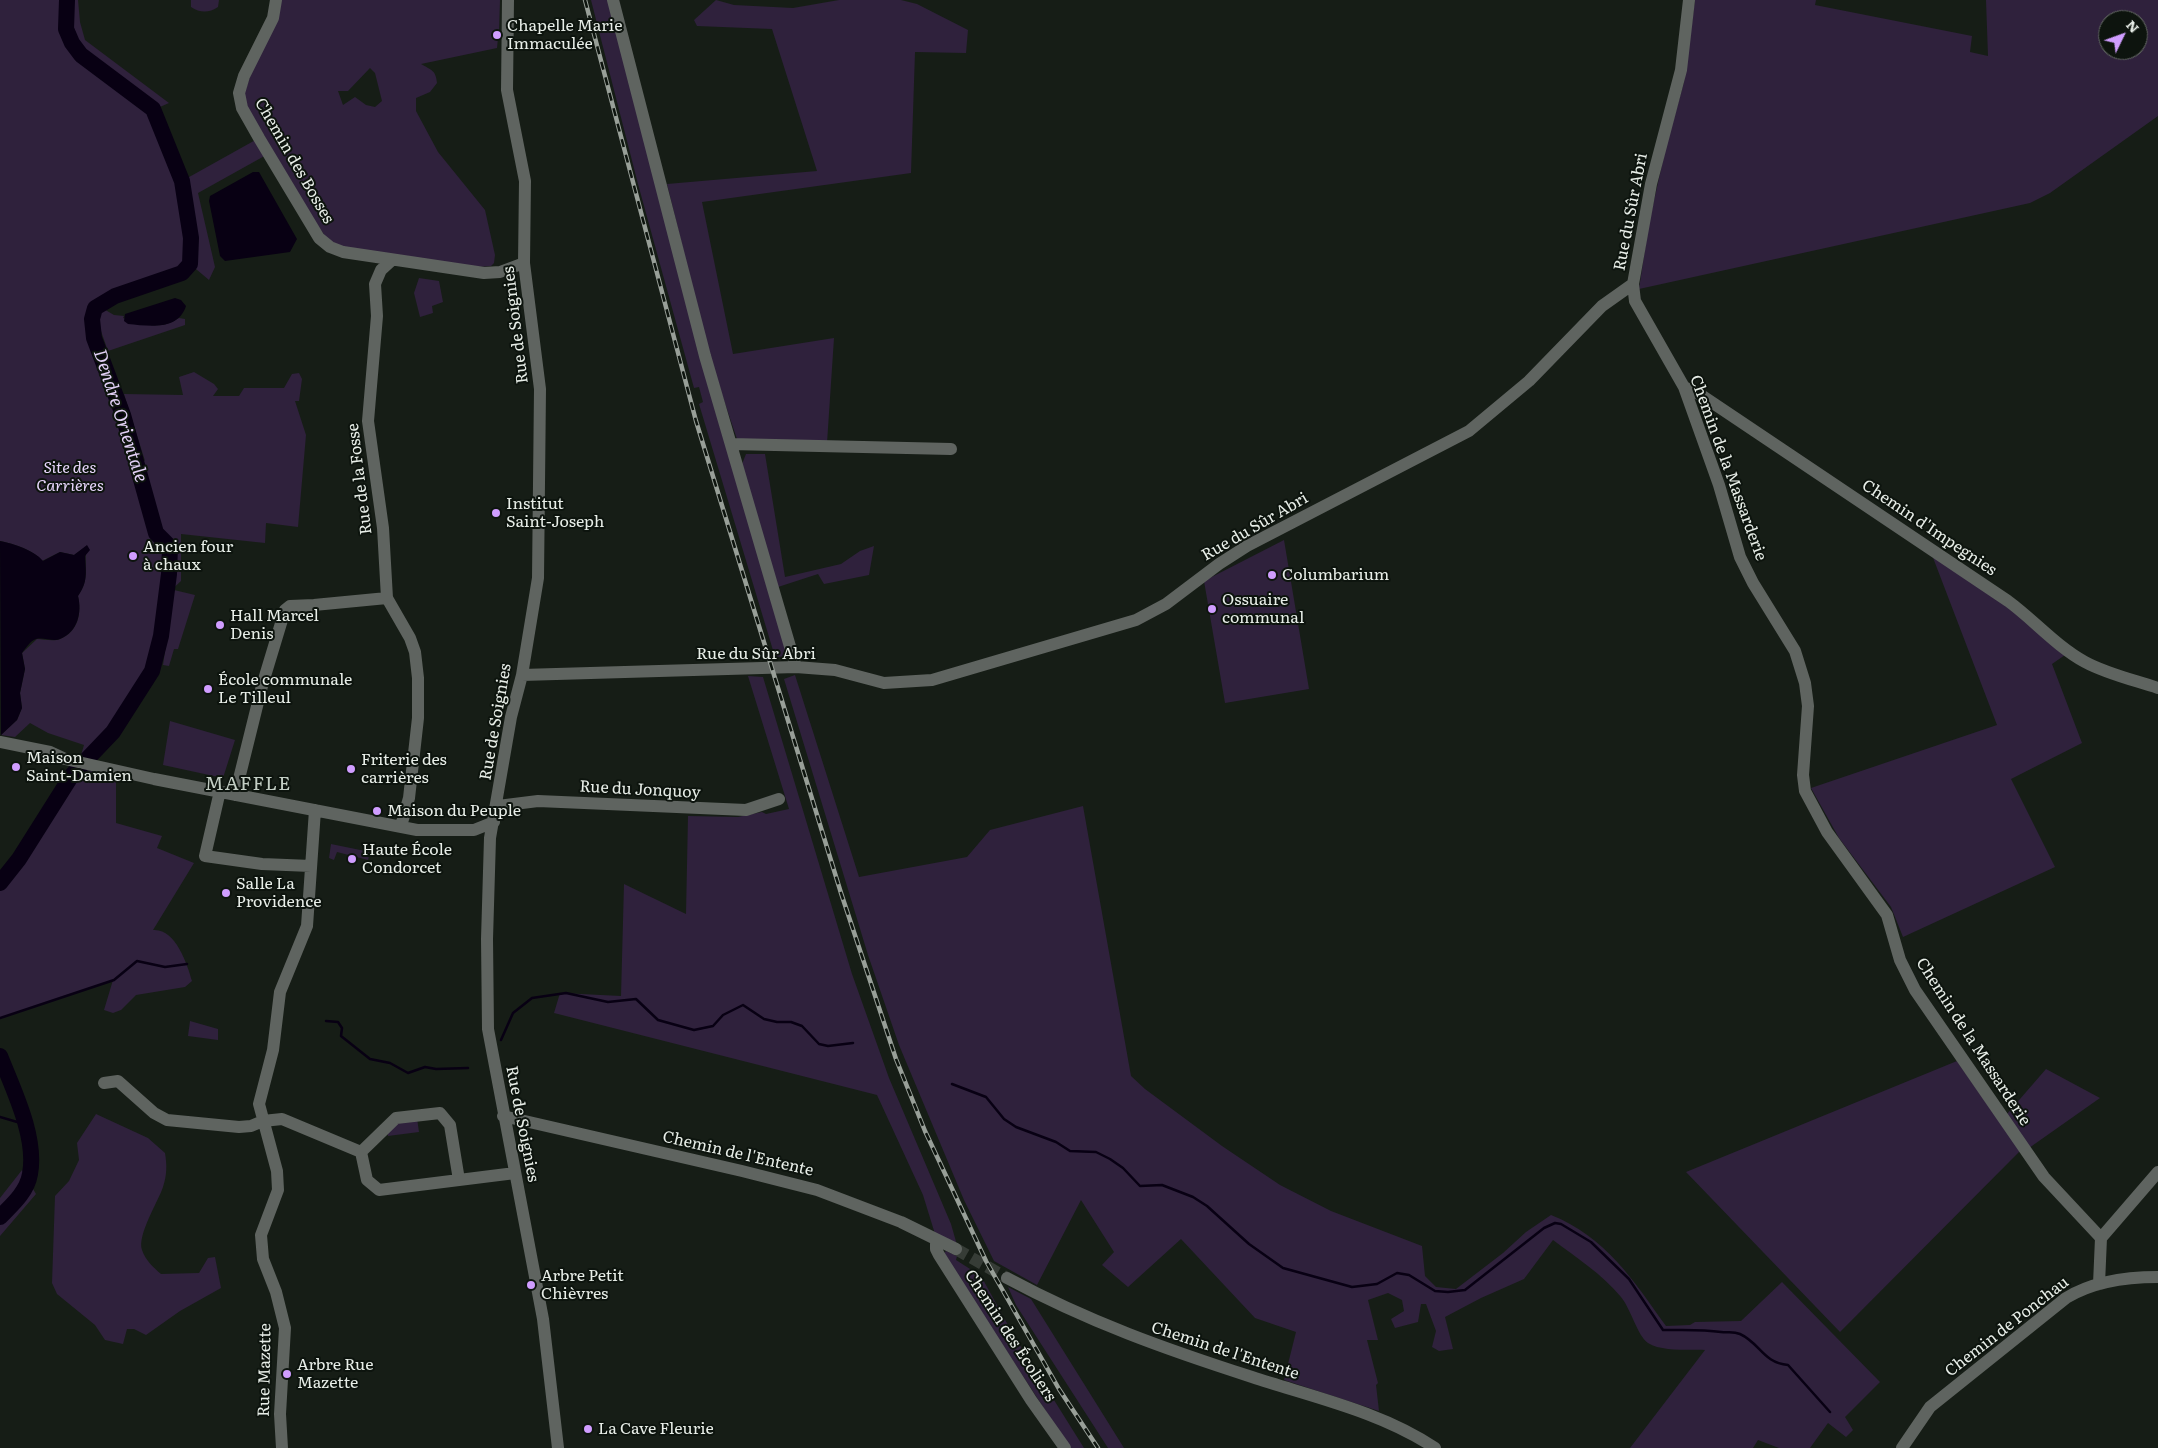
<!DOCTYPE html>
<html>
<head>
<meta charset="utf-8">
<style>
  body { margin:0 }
  #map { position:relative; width:2158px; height:1448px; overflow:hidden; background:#161d16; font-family:Literata,serif }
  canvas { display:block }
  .north { position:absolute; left:2098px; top:10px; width:50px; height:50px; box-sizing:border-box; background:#0d140e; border:1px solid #656b65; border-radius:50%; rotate:48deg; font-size:14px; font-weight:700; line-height:20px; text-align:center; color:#e8eee8 }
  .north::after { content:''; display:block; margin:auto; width:18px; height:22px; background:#d09dff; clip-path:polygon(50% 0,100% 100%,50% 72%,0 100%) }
</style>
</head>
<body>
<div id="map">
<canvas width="2158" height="1448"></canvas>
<div class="north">N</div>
</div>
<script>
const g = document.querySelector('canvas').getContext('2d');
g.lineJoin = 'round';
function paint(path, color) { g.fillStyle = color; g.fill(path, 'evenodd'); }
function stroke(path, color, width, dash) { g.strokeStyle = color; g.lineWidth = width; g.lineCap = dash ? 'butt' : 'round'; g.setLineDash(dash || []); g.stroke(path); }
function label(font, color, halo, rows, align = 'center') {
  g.font = font + ' Literata,serif'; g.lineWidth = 4; g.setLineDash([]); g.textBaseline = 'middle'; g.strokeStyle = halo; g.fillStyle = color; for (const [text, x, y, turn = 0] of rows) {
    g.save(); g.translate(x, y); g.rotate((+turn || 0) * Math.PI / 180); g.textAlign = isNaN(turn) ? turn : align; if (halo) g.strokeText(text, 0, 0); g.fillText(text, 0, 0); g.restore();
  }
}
paint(new Path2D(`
  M 0,0 L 78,0 L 80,22 L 85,40 L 169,103 L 153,110 L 182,181 L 259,138 L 241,103 L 276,0 L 500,0 L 499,32 L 496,32 L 495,37 L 498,38 L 497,48 L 421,64 C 431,70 436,70 437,83 L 430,92 L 416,98 L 416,111 L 438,152 L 485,210 L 495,255 L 494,263 L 491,266 L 478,267 L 334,249 L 268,154 L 198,193 L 215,267 L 209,280 L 190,264 L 182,273 L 115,296 L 95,308 L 92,319 L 94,338 L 123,415 L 136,457 L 145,461 L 124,394 L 183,395 L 179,377 L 194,372 L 214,384 L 218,389 L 213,396 L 239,396 L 244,388 L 284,388 L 292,374 L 299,373 L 302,379 L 299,401 L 295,401 L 306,435 L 298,527 L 266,523 L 265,543 L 181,534 L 181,581 L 166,595 L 161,636 L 152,671 L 113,732 L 90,755 L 81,755 L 84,745 L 48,733 L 30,723 L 15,737 L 1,735 L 17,720 L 22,708 L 20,693 L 25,669 L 22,653 L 37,639 C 43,639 54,642 60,639 C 78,632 82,613 78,596 C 91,577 83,567 87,546 L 74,555 L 60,552 L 42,561 C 34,550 14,544 0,541 ZM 370,68 L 375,73 L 382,101 L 375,107 L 366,105 L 355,97 L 343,105 L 338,91 L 348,91 Z
  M 191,0 L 219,0 L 218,7 C 209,13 200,13 191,7 Z
  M 591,0 L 611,0 L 788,656 L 775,657 L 699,404 L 703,402 L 699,387 L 694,388 L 638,184 Z
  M 716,0 L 734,5 L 793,8 L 839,0 L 901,0 L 917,4 L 968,30 L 966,53 L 915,52 L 911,173 L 702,202 L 733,354 L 834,338 L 827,443 L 737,439 L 710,359 L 667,184 L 817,171 L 772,29 L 697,26 L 694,20 Z
  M 1695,0 L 1816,0 L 1815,5 L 1972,36 L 1970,52 L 1988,56 L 1986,0 L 2158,0 L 2158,116 L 2050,193 L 2030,203 L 1639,289 L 1649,223 L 1666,147 L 1684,82 ZM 2108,20 L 2138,20 L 2138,50 L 2108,50 Z
  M 419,278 L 439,281 L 443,302 L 432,306 L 433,313 L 420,317 L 414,293 Z
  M 102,308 L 114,315 L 124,316 L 123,318 C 145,324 159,331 179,318 L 185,319 L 185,325 L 108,351 L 96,317 Z
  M 746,454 L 765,454 L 785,577 L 841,564 L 860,551 L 874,546 L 869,575 L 824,584 L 818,574 L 778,587 L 742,464 Z
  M 1284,540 L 1309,689 L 1225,703 L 1204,581 Z
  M 1932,555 L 2024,616 L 2065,655 L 2052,664 L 2082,743 L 2011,779 L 2055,867 L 1903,937 L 1891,907 L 1839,838 L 1811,788 L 1997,725 Z
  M 174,590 L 195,595 L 178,649 L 174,649 L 169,666 L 163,665 Z
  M 795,675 L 859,877 L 967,857 L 990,830 L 1083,806 L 1131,1076 L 1145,1089 L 1222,1146 L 1280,1185 L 1331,1211 L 1422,1246 L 1425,1276 L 1436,1287 L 1456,1289 L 1503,1253 L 1526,1232 L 1551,1215 C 1606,1237 1633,1280 1666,1326 L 1690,1325 L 1695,1322 L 1741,1321 L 1782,1282 L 1880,1382 L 1845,1417 L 1853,1430 L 1846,1437 L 1828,1423 L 1810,1448 L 1779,1448 L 1758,1440 L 1753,1448 L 1630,1448 L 1705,1350 C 1689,1349 1662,1352 1648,1343 C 1637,1335 1631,1309 1621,1297 C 1602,1274 1577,1258 1553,1240 L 1524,1279 L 1481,1298 L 1445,1317 L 1453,1349 L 1439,1351 L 1432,1347 L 1436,1331 L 1426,1304 L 1421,1304 L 1418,1322 L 1395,1328 L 1391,1319 L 1404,1311 L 1402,1300 L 1388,1293 L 1368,1300 L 1378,1340 L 1367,1340 L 1378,1383 L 1376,1385 L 1379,1411 L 1284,1380 L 1296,1332 L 1255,1318 L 1181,1239 L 1128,1287 L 1102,1265 L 1114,1252 L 1081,1200 L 1037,1285 L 994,1261 L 964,1200 L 899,1045 L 868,955 L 784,679 Z
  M 748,676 L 763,677 L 852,974 L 889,1078 L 951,1224 L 957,1245 L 935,1234 L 923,1195 L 877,1095 L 554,1013 L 560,993 L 621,996 L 624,884 L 686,914 L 688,816 L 738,817 L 762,812 L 766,814 L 789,809 Z
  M 170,721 L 235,740 L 223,778 L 163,765 Z
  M 82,769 L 116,777 L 116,823 L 162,836 L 157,848 L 194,863 L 153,930 C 175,928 187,963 192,981 L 185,987 L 136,995 L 121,1010 L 113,1013 L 104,1010 L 113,980 L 0,1018 L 0,883 L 19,859 Z
  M 331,844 L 370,852 L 368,860 L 337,852 L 334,860 L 329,858 Z
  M 190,1021 L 218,1029 L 218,1040 L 188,1036 Z
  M 1957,1061 L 2020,1151 L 1840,1332 L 1686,1172 Z
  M 2046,1069 L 2100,1098 L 2029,1148 L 2007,1114 Z
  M 96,1114 L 148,1138 L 165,1153 C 167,1165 167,1175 163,1187 C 158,1202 137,1235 142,1250 C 146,1261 153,1267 161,1274 L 199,1273 L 208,1258 L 215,1257 L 221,1288 L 180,1311 L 146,1335 L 134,1329 L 127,1329 L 123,1344 L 105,1340 L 95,1325 L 57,1294 L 52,1283 L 55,1196 L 69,1181 L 79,1160 L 77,1143 Z
  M 417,1118 L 419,1132 L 388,1136 L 387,1128 L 391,1124 Z
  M 22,1170 L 36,1194 L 0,1236 L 0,1198 Z
  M 946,1251 L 957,1256 L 956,1260 L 981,1276 L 1014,1336 L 1084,1448 L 1070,1448 L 943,1254 Z
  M 1008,1287 L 1031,1299 L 1124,1448 L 1108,1448 L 1016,1305 Z`), '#2f213c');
paint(new Path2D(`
  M 253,172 L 259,172 L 297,239 L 290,252 L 225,261 L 220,256 L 209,201 L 210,196 Z
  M 175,298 L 181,300 L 186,306 C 178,331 149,326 128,324 L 124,321 L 125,314 Z
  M 0,541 C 14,544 34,550 43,561 L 60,552 L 74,555 L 87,545 L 90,550 L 85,556 C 86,573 88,582 78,596 C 82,612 78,632 60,639 C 53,642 44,637 36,639 C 30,641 26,648 22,653 L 25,669 L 20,693 L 22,708 L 17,720 L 1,735 Z`), '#080013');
stroke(new Path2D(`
  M 0,1018 L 114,980 L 137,961 L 165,967 L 187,964
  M 326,1021 L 338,1022 L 342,1028 L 341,1036 L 370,1059 L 390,1063 L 408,1073 L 425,1067 L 436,1069 L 468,1068
  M 501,1040 L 513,1013 L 532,998 L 566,993 L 608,1002 L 636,999 L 658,1020 L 694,1030 L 713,1026 L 723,1015 L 743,1005 L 764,1019 L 777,1022 L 791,1022 L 802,1026 L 819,1044 L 828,1046 L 853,1043
  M 952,1084 L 986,1097 L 1004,1119 L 1016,1127 L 1056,1142 L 1070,1151 L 1096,1152 L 1110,1159 L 1123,1168 L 1140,1186 L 1162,1185 L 1193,1197 L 1207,1206 L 1249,1244 L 1283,1268 L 1352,1287 L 1377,1284 L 1397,1273 L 1409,1275 L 1435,1291 L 1448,1292 L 1465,1290 L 1544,1228 L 1555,1223 L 1561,1224 L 1591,1242 L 1629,1279 L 1663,1330 C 1683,1330 1702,1329 1721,1332 C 1728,1333 1733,1331 1740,1334 C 1760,1343 1763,1363 1788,1365 L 1830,1412
  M 0,1117 L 24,1124`), '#080013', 2.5);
stroke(new Path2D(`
  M 0,883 L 19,859 L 72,775 L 113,732 L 152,671 L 161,636 L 169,574 L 170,547 L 156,533 L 123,415 L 94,338 L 92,319 L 95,308 L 115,296 L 182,273 L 190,264 L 191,238 L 182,181 L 153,109 L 81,55 L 72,43 L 66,29 L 67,0
  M 0,1056 C 13,1089 37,1137 30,1174 C 27,1192 12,1205 0,1217`), '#080013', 16);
stroke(new Path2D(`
  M 956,1249 L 1007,1278`), '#363c36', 12, [12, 6]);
stroke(new Path2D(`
  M 276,0 L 273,18 L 244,76 L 239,93 L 242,108 L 259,138 L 319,238 L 330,247 L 343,252 L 484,273 L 500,272 L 524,263
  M 508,0 L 507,90 L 525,181 L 524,263 L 540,389 L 538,578 L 522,675 L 511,717 L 490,838 L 487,939 L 488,1029 L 543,1319 L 558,1448
  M 613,0 L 705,356 L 796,667
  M 392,260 L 381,270 L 375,284 L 377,316 L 368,421 L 383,528 L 387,598 L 410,638 L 415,652 L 418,678 L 418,718 L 409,798 L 401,826
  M 1633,284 L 1635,301 L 1684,387 L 1719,485 L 1740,557 L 1753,583 L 1795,651 L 1805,683 L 1808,706 L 1803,775 L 1805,791 L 1827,832 L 1887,915 L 1900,960 L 1915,990 L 2044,1177 L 2101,1238 L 2099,1284
  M 1684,387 L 1701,395 L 2008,601 C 2034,620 2056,646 2085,662 C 2107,674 2134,680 2158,688
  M 731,444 L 951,449
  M 522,675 L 796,667 L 835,670 L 884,683 L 932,680 L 1136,620 L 1166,604 L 1219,564 L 1247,546 L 1469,431 L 1529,381 L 1602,306 L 1633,284 L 1651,184 L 1681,70 L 1689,0
  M 0,742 L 50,752 L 65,759 L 154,779 L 417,830 L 474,830 L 494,822
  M 220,791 L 205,856 L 262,864 L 311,866
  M 235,795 L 262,686 L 285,610 L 290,606 L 314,605 L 387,598
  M 498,806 L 538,801 L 746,810 L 779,799
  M 104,1083 L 118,1081 L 154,1113 L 167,1120 L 239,1127 L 251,1126 L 263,1121 L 282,1119 L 361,1152
  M 503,1116 L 742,1171 L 817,1190 L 901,1222 L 956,1249
  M 361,1152 L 367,1180 L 379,1190 L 515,1173
  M 361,1152 L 396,1118 L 440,1113 L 450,1125 L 459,1180
  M 2101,1238 L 2158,1172
  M 936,1239 L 936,1249 L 939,1255 L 1031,1400 L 1065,1448
  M 1007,1278 C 1089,1322 1165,1349 1252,1377 C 1313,1397 1382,1412 1435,1448
  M 282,1448 L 280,1414 L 285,1328 L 276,1292 L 263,1259 L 261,1235 L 278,1190 L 277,1171 L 259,1104 L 273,1050 L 280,992 L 307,926 L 315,810
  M 1902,1448 L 1930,1407 L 2066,1298 C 2092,1282 2128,1277 2158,1277`), '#5f6460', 12);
const rail = new Path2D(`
  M 585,0 L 696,421 L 841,893 L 896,1059 L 925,1131 L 986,1261 L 1059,1389 L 1098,1448`);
stroke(rail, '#989f98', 4.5);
stroke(rail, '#0d140e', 2.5, [8]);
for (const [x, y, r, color] of [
  [497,35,5,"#d09dff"],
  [496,513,5,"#d09dff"],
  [133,556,5,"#d09dff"],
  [1272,575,5,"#d09dff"],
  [1212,609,5,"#d09dff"],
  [220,625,5,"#d09dff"],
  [208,689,5,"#d09dff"],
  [16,767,5,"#d09dff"],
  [351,769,5,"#d09dff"],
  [377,811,5,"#d09dff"],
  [352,859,5,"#d09dff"],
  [226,893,5,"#d09dff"],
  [531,1285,5,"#d09dff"],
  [287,1374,5,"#d09dff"],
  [588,1429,5,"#d09dff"]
]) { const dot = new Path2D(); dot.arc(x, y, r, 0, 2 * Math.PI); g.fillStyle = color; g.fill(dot); stroke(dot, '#0d140e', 2); }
label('16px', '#e8eee8', '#0d140e', [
  ["Chapelle Marie",507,26],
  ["Immaculée",507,44],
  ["Institut",506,504],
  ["Saint-Joseph",506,522],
  ["Ancien four",143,547],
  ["à chaux",143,565],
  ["Columbarium",1282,575],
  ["Ossuaire",1222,600],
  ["communal",1222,618],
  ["Hall Marcel",230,616],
  ["Denis",230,634],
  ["École communale",218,680],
  ["Le Tilleul",218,698],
  ["Maison",26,758],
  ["Saint-Damien",26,776],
  ["Friterie des",361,760],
  ["carrières",361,778],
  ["Maison du Peuple",387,811],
  ["Haute École",362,850],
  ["Condorcet",362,868],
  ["Salle La",236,884],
  ["Providence",236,902],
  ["Arbre Petit",541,1276],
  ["Chièvres",541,1294],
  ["Arbre Rue",297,1365],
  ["Mazette",297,1383],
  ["La Cave Fleurie",598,1429]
], 'left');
label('16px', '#e8eee8', '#0d140e', [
  ["Chemin des Bosses",294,161,60],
  ["Rue du Sûr Abri",1631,212,-79],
  ["Rue de Soignies",516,325,-97],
  ["Chemin de la Massarderie",1728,468,70],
  ["Rue de la Fosse",360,479,-97],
  ["Rue du Sûr Abri",1255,527,-30],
  ["Chemin d'Impegnies",1929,528,34],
  ["Rue du Sûr Abri",756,654],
  ["Rue de Soignies",496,722,-80],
  ["Rue du Jonquoy",640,790,3],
  ["Chemin de la Massarderie",1973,1042,57],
  ["Rue de Soignies",522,1124,79],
  ["Chemin de l'Entente",738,1154,13],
  ["Chemin de Ponchau",2007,1327,-38],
  ["Chemin des Écoliers",1010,1336,57],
  ["Chemin de l'Entente",1225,1351,18],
  ["Rue Mazette",265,1370,-89]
]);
label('italic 16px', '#e8d6fc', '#0d140e', [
  ["Site des",70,468],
  ["Carrières",70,486]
]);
label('italic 18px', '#e3d1f7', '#0d140e', [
  ["Dendre Orientale",120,416,72]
]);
g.letterSpacing = '1px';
label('19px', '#c4cfc5', '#0d140e', [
  ["MAFFLE",248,784]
]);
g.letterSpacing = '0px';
</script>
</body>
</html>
